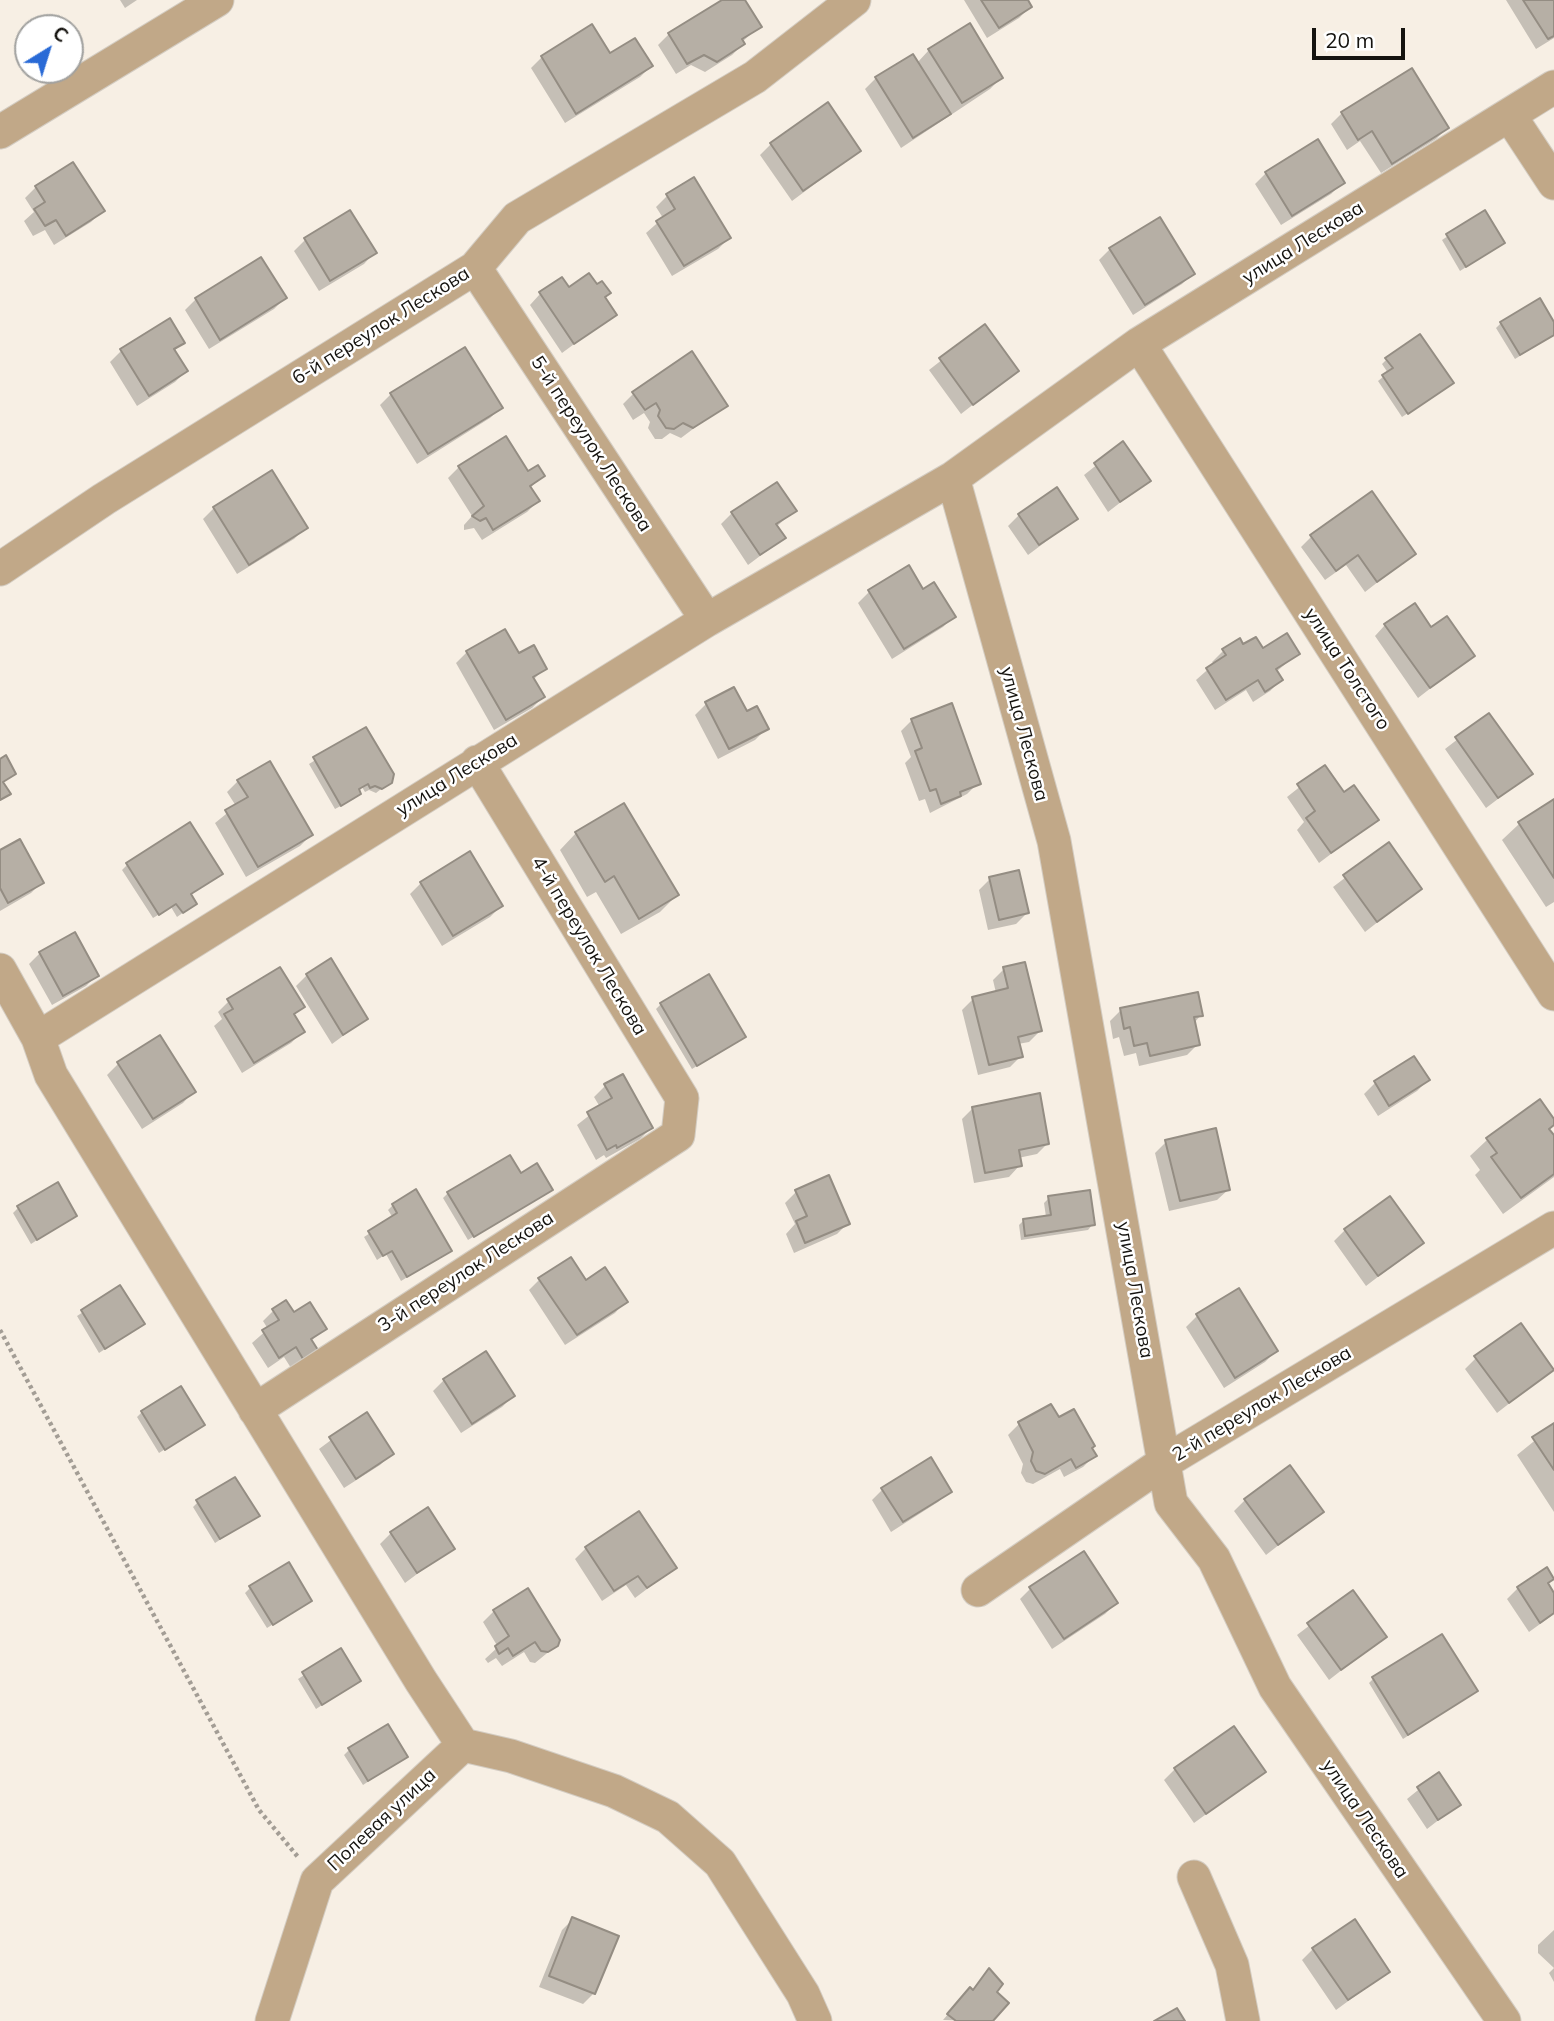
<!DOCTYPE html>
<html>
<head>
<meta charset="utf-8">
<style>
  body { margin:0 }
  #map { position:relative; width:1554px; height:2021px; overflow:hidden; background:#f7efe4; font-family:Mulish,sans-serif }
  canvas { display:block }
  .north { position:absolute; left:14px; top:14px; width:70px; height:70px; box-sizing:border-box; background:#fff; border:2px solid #a1a19f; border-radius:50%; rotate:38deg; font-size:19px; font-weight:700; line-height:28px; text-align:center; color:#15130f }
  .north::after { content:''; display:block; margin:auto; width:24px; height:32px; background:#296ad6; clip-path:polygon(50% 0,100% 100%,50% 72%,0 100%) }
  .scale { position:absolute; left:1312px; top:28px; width:93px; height:32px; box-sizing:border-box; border:4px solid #15130f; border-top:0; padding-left:9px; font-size:21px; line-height:24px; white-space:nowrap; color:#15130f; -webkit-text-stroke:5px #fff; paint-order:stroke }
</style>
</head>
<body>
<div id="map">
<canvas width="1554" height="2021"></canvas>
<div class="north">С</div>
<div class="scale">20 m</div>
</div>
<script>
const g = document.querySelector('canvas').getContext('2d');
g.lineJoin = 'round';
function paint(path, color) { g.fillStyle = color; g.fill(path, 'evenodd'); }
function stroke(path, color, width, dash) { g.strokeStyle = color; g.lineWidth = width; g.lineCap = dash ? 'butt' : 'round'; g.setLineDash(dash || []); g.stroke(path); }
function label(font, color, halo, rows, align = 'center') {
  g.font = font + ' Mulish,sans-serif'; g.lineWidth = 5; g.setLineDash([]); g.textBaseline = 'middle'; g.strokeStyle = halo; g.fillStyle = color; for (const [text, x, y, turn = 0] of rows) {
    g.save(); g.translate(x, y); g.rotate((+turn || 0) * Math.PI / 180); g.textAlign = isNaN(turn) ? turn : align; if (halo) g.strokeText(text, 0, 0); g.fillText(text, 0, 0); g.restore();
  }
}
paint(new Path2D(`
  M 120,0 L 137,0 L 125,8 Z
  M 726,0 L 743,0 L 760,26 L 742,42 L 743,44 L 732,55 L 705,72 L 691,65 L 676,74 L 658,45 L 669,34 Z
  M 964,0 L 1026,0 L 1030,7 L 1019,18 L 987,38 Z
  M 1506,0 L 1554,0 L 1554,38 L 1536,49 Z
  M 591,27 L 609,56 L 651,66 L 640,77 L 565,123 L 531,68 L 542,57 Z
  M 929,50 L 1001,78 L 990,89 L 901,148 L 865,89 L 876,78 L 917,63 Z
  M 1342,113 L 1447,128 L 1436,139 L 1381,173 L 1360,141 L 1347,150 L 1331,124 Z
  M 771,144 L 859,151 L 792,201 L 760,155 Z
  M 1266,173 L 1342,183 L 1331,194 L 1281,225 L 1255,184 Z
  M 36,187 L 102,211 L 91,222 L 54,245 L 45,230 L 33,236 L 24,221 L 34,212 L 25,198 Z
  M 667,196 L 729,238 L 718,249 L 672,276 L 646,233 L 663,218 L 656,207 Z
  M 1484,212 L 1503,243 L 1460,271 L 1442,240 Z
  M 349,213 L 374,253 L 364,264 L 319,291 L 294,251 L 305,240 Z
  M 1110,249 L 1193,273 L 1182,284 L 1133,315 L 1099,260 Z
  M 596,287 L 615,314 L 562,353 L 530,305 L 540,294 Z
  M 285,298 L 274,309 L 209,349 L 185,310 L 196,299 Z
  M 1501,323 L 1554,325 L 1554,335 L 1515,359 L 1496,328 Z
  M 984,327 L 1016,371 L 961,414 L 929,370 Z
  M 183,343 L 174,351 L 186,371 L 175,382 L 137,406 L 110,362 L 121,351 Z
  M 1387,359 L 1446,388 L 1402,417 L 1378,381 L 1388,373 L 1382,364 Z
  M 634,393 L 725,405 L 681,438 L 670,433 L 662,439 L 655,439 L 648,428 L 650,422 L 644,413 L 633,420 L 623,404 Z
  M 391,394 L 501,408 L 490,418 L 417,464 L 380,405 Z
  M 1123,444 L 1148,481 L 1108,512 L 1084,475 Z
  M 459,467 L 543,476 L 530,488 L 538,501 L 527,512 L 482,540 L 474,528 L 464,530 L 464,525 L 472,516 L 448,478 Z
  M 214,508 L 305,528 L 294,539 L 237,574 L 203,519 Z
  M 794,511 L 776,527 L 784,538 L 748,565 L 721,524 L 732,513 Z
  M 1019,515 L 1076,519 L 1028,555 L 1008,526 Z
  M 1312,536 L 1414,554 L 1365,592 L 1346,565 L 1325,580 L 1301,547 Z
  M 908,567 L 922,591 L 954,616 L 943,627 L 892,659 L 858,603 L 869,592 Z
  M 1385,625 L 1431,629 L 1472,656 L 1418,698 L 1375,636 Z
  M 1243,647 L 1297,654 L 1276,672 L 1281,680 L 1270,691 L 1253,702 L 1246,690 L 1215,710 L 1196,680 L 1214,664 L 1212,662 L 1223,651 Z
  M 467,652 L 545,668 L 533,680 L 543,697 L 532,708 L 494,730 L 456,663 Z
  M 733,690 L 746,714 L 766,729 L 755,740 L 718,759 L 695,715 L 706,704 Z
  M 1489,715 L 1531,774 L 1486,808 L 1445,749 Z
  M 912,720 L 978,783 L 967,794 L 930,813 L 925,799 L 919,801 L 905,763 L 911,757 L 901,731 Z
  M 365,729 L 390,782 L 376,793 L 369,790 L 365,792 L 362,787 L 354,799 L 335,809 L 309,764 Z
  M 1325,767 L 1343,794 L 1376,820 L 1319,863 L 1297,830 L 1304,822 L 1287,797 Z
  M 238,781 L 311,835 L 300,846 L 246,877 L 215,823 L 236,806 L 227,792 Z
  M 1554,801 L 1554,902 L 1546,907 L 1502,840 L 1519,824 Z
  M 576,833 L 677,895 L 660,912 L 621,934 L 596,892 L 587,897 L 560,850 Z
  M 1388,845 L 1420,889 L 1365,932 L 1333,887 Z
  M 0,852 L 42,882 L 31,893 L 0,911 Z
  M 127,865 L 215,879 L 189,895 L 195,904 L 177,917 L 171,907 L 153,918 L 122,870 Z
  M 990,879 L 1027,913 L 1016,924 L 988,930 L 979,890 Z
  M 421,883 L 501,906 L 490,917 L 442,946 L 410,894 Z
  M 40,953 L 97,975 L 86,986 L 52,1005 L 29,964 Z
  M 1004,969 L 1040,1031 L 1029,1042 L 1018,1044 L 1021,1056 L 1010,1067 L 978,1075 L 962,1010 L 973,999 L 996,993 L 993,980 Z
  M 307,975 L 366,1019 L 332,1044 L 296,986 Z
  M 229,1001 L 303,1007 L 293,1016 L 302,1032 L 291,1043 L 242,1073 L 214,1026 L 222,1019 L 218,1012 Z
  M 661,1004 L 744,1036 L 692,1069 L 656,1009 Z
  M 1121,1010 L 1201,1015 L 1194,1023 L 1198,1044 L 1187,1055 L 1139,1066 L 1136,1053 L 1124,1056 L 1119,1037 L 1113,1039 L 1110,1021 Z
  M 1413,1058 L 1428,1080 L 1417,1091 L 1378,1116 L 1364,1094 L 1375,1083 Z
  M 118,1064 L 193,1092 L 183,1103 L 142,1129 L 107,1075 Z
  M 605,1086 L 651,1128 L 640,1139 L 606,1158 L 604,1155 L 596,1160 L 577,1125 L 600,1107 L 594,1097 Z
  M 973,1108 L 1048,1143 L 1037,1154 L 1018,1158 L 1020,1165 L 1009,1177 L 974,1183 L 962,1119 Z
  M 1554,1122 L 1548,1130 L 1554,1138 L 1554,1177 L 1503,1214 L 1475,1175 L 1480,1170 L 1470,1156 L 1487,1140 Z
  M 1166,1142 L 1229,1189 L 1217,1200 L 1169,1211 L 1155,1153 Z
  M 520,1175 L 551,1190 L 468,1240 L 443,1198 L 448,1193 Z
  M 796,1192 L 848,1223 L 837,1234 L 794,1253 L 786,1234 L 795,1224 L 785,1203 Z
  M 1049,1198 L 1093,1224 L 1088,1230 L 1021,1240 L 1019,1225 L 1024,1220 L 1046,1217 L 1044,1203 Z
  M 393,1205 L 450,1251 L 401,1281 L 386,1254 L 377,1260 L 364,1237 L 393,1218 L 388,1210 Z
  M 18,1208 L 75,1215 L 31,1244 L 13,1213 Z
  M 1345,1230 L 1422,1243 L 1366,1286 L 1334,1241 Z
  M 540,1279 L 585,1282 L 625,1302 L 615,1313 L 565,1345 L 529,1290 Z
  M 120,1288 L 143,1324 L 99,1353 L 77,1316 Z
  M 1238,1290 L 1276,1351 L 1265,1362 L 1224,1388 L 1186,1327 L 1197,1316 Z
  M 274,1310 L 293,1314 L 325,1329 L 310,1342 L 315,1349 L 291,1368 L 284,1357 L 268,1368 L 252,1343 L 268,1329 L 263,1321 Z
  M 1476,1358 L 1552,1370 L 1497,1413 L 1465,1369 Z
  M 444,1380 L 513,1396 L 502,1407 L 461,1433 L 433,1391 Z
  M 142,1412 L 203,1425 L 159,1453 L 137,1417 Z
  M 366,1414 L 391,1454 L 380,1465 L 344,1488 L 319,1449 Z
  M 1058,1420 L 1094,1456 L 1083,1467 L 1064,1477 L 1060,1469 L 1033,1484 L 1026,1482 L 1021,1473 L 1023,1464 L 1008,1435 L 1019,1424 Z
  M 1554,1425 L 1554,1512 L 1517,1455 Z
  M 883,1489 L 949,1491 L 938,1502 L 891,1532 L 872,1500 Z
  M 1245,1500 L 1321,1512 L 1266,1555 L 1234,1511 Z
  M 198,1502 L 257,1516 L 215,1543 L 193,1507 Z
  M 391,1533 L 452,1548 L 405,1583 L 380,1544 Z
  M 586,1548 L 675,1568 L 635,1598 L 626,1585 L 602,1601 L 575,1559 Z
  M 1546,1584 L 1554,1596 L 1554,1614 L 1529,1632 L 1507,1599 L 1518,1588 Z
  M 250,1588 L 310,1601 L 267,1628 L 245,1593 Z
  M 1031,1588 L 1116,1603 L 1105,1614 L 1052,1649 L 1020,1599 Z
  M 1352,1593 L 1384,1637 L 1329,1680 L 1297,1635 Z
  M 494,1611 L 557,1645 L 535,1663 L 530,1662 L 524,1652 L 502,1666 L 496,1658 L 488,1663 L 485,1659 L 498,1647 L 483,1622 Z
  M 341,1651 L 359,1681 L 316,1709 L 298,1679 Z
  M 1374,1678 L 1476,1691 L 1403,1739 L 1369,1683 Z
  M 349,1750 L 405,1757 L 363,1785 L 344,1755 Z
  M 1175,1769 L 1264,1772 L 1194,1823 L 1164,1780 Z
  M 1438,1774 L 1458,1805 L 1427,1829 L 1407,1799 Z
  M 573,1919 L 594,1993 L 583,2004 L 539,1987 L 562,1930 Z
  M 1554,1930 L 1554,1968 L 1538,1953 L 1538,1945 Z
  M 1313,1949 L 1388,1972 L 1336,2010 L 1302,1960 Z
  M 1554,1968 L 1554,1982 L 1549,1973 Z
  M 987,1972 L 994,1992 L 990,2021 L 943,2020 L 965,1994 L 973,1992 Z`), '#0003');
const building = new Path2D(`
  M 722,0 L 745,0 L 762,27 L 742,39 L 745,44 L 717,62 L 704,55 L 687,64 L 668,33 Z
  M 981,0 L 1028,0 L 1032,7 L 999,28 Z
  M 1523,0 L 1554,0 L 1554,36 L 1548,39 Z
  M 970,23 L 1003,78 L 962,103 L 928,49 Z
  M 592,24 L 610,53 L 635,38 L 653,66 L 576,114 L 541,56 Z
  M 913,54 L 951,114 L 913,138 L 875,77 Z
  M 1412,68 L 1449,128 L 1392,164 L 1372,131 L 1358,140 L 1341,112 Z
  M 828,102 L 861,151 L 803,191 L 770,143 Z
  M 1318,139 L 1345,183 L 1292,216 L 1265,172 Z
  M 73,162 L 105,211 L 66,236 L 56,220 L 45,226 L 34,209 L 45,202 L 35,186 Z
  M 694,177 L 731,238 L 684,266 L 656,221 L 675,209 L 666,194 Z
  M 350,210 L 377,253 L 330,281 L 304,238 Z
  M 1485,210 L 1505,243 L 1466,267 L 1446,234 Z
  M 1160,217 L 1195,274 L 1145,305 L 1109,248 Z
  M 261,257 L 287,298 L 220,340 L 195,298 Z
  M 589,273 L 597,284 L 602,281 L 611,293 L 605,297 L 617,315 L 574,344 L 539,292 L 562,277 L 569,287 Z
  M 1540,298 L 1554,322 L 1554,335 L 1520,355 L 1500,322 Z
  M 170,318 L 185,343 L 174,349 L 188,371 L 149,396 L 120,349 Z
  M 985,324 L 1019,371 L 973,405 L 939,358 Z
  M 1420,334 L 1454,383 L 1408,414 L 1382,375 L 1393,368 L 1385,358 Z
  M 465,347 L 503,408 L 428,454 L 390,393 Z
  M 692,351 L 728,406 L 693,428 L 683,423 L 674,429 L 666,428 L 658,416 L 660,410 L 656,403 L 645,410 L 632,392 Z
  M 506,436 L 528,471 L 538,465 L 545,476 L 530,486 L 540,501 L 493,530 L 486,518 L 480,521 L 472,516 L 484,506 L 458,466 Z
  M 1123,441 L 1151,481 L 1120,502 L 1094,463 Z
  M 272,470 L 308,528 L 249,565 L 213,507 Z
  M 777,482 L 797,511 L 776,524 L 786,538 L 760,555 L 731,512 Z
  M 1057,487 L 1078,519 L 1039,545 L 1018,514 Z
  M 1372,491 L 1416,554 L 1377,582 L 1358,555 L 1336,571 L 1310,535 Z
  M 909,565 L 923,589 L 934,582 L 956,617 L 904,649 L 868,590 Z
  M 1415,603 L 1431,627 L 1447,616 L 1475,656 L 1430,688 L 1384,624 Z
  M 505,629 L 519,653 L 534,645 L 547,669 L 533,677 L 545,697 L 506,720 L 466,651 Z
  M 1287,633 L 1300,654 L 1276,669 L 1283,680 L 1265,692 L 1258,680 L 1226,700 L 1206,668 L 1226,655 L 1222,649 L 1240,638 L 1243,644 L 1256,637 L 1263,648 Z
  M 734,687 L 747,711 L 757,706 L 769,729 L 729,749 L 705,702 Z
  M 952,703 L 981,784 L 960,792 L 961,796 L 941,804 L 936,789 L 930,791 L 915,751 L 922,748 L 911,719 Z
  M 1489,713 L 1533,774 L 1498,798 L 1455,737 Z
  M 366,727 L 394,774 L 392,783 L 382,789 L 375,786 L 370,788 L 368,784 L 359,789 L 361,794 L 341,806 L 313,757 Z
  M 6,755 L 16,774 L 3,782 L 11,794 L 0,800 L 0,759 Z
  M 270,761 L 313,835 L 258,867 L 225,810 L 248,797 L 237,780 Z
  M 1325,765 L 1344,792 L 1354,785 L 1379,820 L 1331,853 L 1306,818 L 1315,811 L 1297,784 Z
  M 1554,799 L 1554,878 L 1518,822 Z
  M 624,803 L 679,895 L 639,919 L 614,876 L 605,882 L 575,832 Z
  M 190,822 L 223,874 L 191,894 L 197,904 L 183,913 L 176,904 L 159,915 L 126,863 Z
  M 20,839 L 44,883 L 8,903 L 0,888 L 0,850 Z
  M 1389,842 L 1422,889 L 1377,922 L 1343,875 Z
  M 470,851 L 503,906 L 453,936 L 420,882 Z
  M 1019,870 L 1029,913 L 999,920 L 989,877 Z
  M 75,932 L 99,976 L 63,996 L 39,952 Z
  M 331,958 L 368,1019 L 343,1035 L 306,974 Z
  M 1025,962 L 1042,1031 L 1018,1037 L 1023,1057 L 989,1065 L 972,997 L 1008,988 L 1003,967 Z
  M 280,967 L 305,1007 L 294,1014 L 305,1032 L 254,1063 L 224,1014 L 233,1009 L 227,999 Z
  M 709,974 L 746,1037 L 697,1066 L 660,1003 Z
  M 1198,992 L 1203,1016 L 1194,1017 L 1200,1045 L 1150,1056 L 1147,1043 L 1134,1046 L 1130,1027 L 1124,1029 L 1120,1008 Z
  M 160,1035 L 196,1092 L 153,1119 L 117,1062 Z
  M 1414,1056 L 1430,1080 L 1389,1106 L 1374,1081 Z
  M 623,1074 L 653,1128 L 617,1148 L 616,1145 L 607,1150 L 587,1112 L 612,1098 L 604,1084 Z
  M 1040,1093 L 1049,1144 L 1019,1150 L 1022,1166 L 985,1173 L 972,1107 Z
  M 1540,1099 L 1554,1119 L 1554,1125 L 1549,1129 L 1554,1135 L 1554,1174 L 1521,1198 L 1491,1157 L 1497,1153 L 1486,1138 Z
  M 1216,1128 L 1230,1190 L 1180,1201 L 1165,1140 Z
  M 510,1155 L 521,1173 L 537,1163 L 553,1190 L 474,1237 L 447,1192 Z
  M 829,1175 L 850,1224 L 805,1243 L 796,1221 L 807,1216 L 795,1190 Z
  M 58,1182 L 77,1216 L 37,1240 L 17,1206 Z
  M 416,1189 L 452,1251 L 407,1277 L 392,1251 L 383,1256 L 368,1231 L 397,1213 L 392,1204 Z
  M 1090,1190 L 1095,1225 L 1025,1236 L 1023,1219 L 1051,1215 L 1048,1196 Z
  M 1390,1196 L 1424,1243 L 1378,1276 L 1344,1229 Z
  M 571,1257 L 586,1280 L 605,1267 L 628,1302 L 577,1335 L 538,1278 Z
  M 120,1285 L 145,1324 L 105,1349 L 81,1310 Z
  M 1239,1288 L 1278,1351 L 1235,1378 L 1196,1314 Z
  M 286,1300 L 294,1312 L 310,1302 L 327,1329 L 311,1339 L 318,1350 L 303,1359 L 296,1347 L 279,1358 L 262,1330 L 279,1320 L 272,1309 Z
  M 1521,1323 L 1554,1370 L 1509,1403 L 1474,1356 Z
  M 486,1351 L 515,1396 L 472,1424 L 443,1379 Z
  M 181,1386 L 205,1425 L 165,1450 L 141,1411 Z
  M 1051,1404 L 1059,1417 L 1074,1409 L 1095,1446 L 1092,1448 L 1097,1456 L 1076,1468 L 1071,1459 L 1045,1474 L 1036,1471 L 1031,1461 L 1033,1452 L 1018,1422 Z
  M 367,1412 L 394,1454 L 356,1479 L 329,1437 Z
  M 1554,1423 L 1554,1470 L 1532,1437 Z
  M 931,1457 L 952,1492 L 903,1522 L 881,1488 Z
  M 1290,1465 L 1324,1512 L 1278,1545 L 1244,1499 Z
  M 235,1477 L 260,1516 L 220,1539 L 196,1500 Z
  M 428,1507 L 455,1549 L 417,1573 L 390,1532 Z
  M 639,1511 L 677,1568 L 647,1588 L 638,1576 L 614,1591 L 585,1547 Z
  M 1084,1551 L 1118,1603 L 1064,1639 L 1029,1587 Z
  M 289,1562 L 312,1601 L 273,1625 L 249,1586 Z
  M 1547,1567 L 1554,1579 L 1548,1583 L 1554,1593 L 1554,1613 L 1540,1623 L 1517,1587 Z
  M 528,1588 L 560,1640 L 558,1646 L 548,1652 L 541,1651 L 535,1642 L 513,1656 L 508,1648 L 499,1654 L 495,1646 L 509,1636 L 493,1610 Z
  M 1353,1590 L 1387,1637 L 1341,1670 L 1307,1623 Z
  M 1442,1634 L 1478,1691 L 1408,1735 L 1372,1677 Z
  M 341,1648 L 361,1681 L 322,1705 L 302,1672 Z
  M 388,1724 L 408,1757 L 368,1781 L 348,1748 Z
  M 1234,1726 L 1266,1772 L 1206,1814 L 1174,1768 Z
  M 1439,1772 L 1461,1805 L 1438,1820 L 1417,1787 Z
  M 572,1917 L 619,1936 L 595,1994 L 549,1976 Z
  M 1355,1919 L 1390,1972 L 1348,2000 L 1312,1948 Z
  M 989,1968 L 1003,1984 L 997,1992 L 1009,2003 L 993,2021 L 956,2021 L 947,2014 L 970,1987 L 973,1990 Z
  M 1177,2008 L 1185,2021 L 1154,2021 Z`);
paint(building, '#b6afa5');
stroke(building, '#948d83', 2);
const street = new Path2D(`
  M 1510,116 L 1554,183
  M 0,132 L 217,0
  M 475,268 L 707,620
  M 1139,344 L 1554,994
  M 953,478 L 1054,841 L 1171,1503 L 1214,1559 L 1275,1687 L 1504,2021
  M 0,569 L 104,499 L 475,268 L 517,218 L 755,77 L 854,0
  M 0,970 L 38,1038 L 51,1075 L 421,1681 L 463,1745
  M 38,1038 L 707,620 L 953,478 L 1139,344 L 1554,87
  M 255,1410 L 678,1135 L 682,1098 L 477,762
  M 978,1590 L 1163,1463 L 1554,1228
  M 463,1745 L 511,1756 L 614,1791 L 668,1817 L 720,1863 L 803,1994 L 815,2021
  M 1194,1877 L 1232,1965 L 1243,2021
  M 272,2021 L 317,1881 L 463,1745`);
stroke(street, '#d3ccc2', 35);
stroke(new Path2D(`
  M 0,1330 L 259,1810 L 298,1857`), '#a39d95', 4.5, [3.5, 3.5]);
stroke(street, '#c1a888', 33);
label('19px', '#15130f', '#fff', [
  ["улица Лескова",1303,243,-32],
  ["6-й переулок Лескова",381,326,-32],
  ["5-й переулок Лескова",591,444,57],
  ["улица Толстого",1347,669,57],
  ["улица Лескова",1024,734,75],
  ["улица Лескова",457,775,-32],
  ["4-й переулок Лескова",589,946,59],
  ["3-й переулок Лескова",466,1272,-33],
  ["улица Лескова",1135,1290,80],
  ["2-й переулок Лескова",1262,1404,-31],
  ["улица Лескова",1365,1819,56],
  ["Полевая улица",382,1820,-43]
]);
</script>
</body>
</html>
